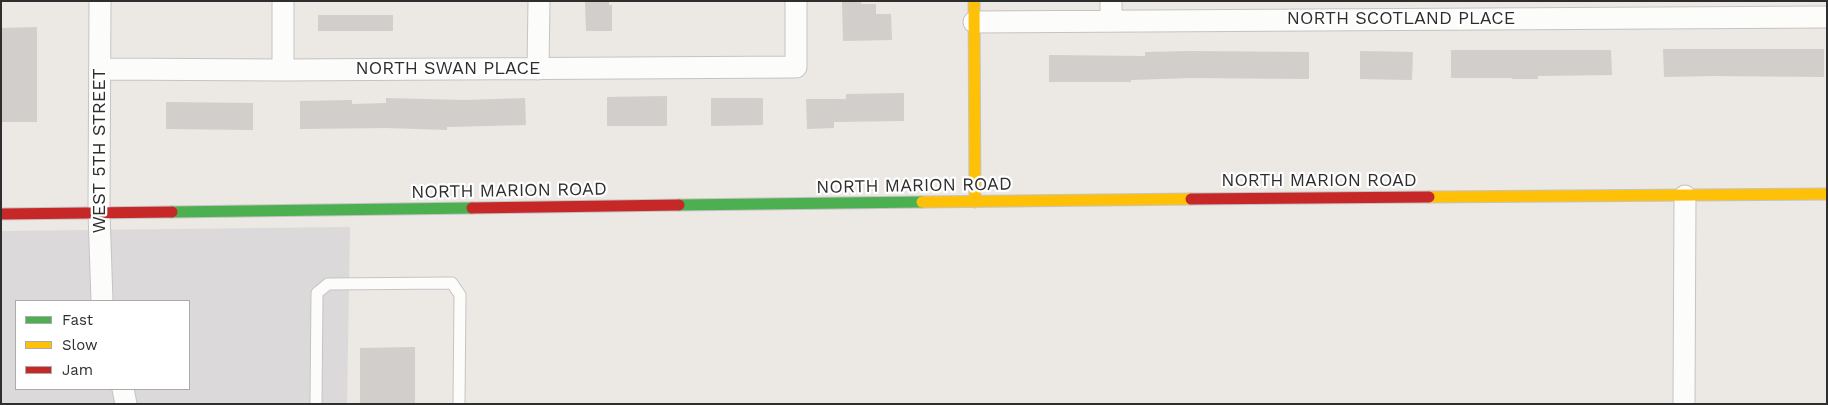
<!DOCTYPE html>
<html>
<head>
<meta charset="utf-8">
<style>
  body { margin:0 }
  #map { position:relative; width:1828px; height:405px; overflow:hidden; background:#ece8e4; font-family:"Work Sans",sans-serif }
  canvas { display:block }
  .frame { position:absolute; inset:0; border:2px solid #2e2e2e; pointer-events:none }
  .legend { position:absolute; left:15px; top:300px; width:175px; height:90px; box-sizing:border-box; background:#fff; border:1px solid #ababab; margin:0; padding:6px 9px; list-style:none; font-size:15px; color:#2e2e2e }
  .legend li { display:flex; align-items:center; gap:10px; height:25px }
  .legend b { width:25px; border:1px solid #ababab }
</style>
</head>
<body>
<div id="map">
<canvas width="1828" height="405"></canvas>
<div class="frame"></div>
<ul class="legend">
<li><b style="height:6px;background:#4caf50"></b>Fast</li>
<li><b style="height:6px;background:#ffc107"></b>Slow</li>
<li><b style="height:6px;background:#c62828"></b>Jam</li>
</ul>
</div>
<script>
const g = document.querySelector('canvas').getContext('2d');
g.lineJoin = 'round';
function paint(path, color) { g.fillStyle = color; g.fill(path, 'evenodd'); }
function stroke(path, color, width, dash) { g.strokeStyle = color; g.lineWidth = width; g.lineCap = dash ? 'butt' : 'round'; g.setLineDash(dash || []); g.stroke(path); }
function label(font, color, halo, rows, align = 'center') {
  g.font = font + ' "Work Sans",sans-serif'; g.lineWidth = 4.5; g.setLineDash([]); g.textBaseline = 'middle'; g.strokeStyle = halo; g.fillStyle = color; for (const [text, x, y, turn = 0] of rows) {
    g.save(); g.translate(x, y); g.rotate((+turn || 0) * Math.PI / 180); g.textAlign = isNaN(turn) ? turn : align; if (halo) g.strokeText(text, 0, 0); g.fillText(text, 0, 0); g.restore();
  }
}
paint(new Path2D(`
  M 350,227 L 347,404 L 1,404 L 1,231 ZM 16,301 L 189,301 L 189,389 L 16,389 Z`), '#dcd9db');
paint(new Path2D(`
  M 585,1 L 609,1 L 609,5 L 612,5 L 612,31 L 586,31 Z
  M 842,1 L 861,1 L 861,4 L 876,4 L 876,14 L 891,14 L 892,40 L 843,41 Z
  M 318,15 L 393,15 L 393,31 L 318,31 Z
  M 37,27 L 37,122 L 1,122 L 1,28 Z
  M 1663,49 L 1824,49 L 1824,77 L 1712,76 L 1664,77 Z
  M 1451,50 L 1611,50 L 1612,75 L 1538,76 L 1538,79 L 1512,79 L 1512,78 L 1451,78 Z
  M 1190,51 L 1309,52 L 1309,79 L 1190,78 L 1131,80 L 1131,82 L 1049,82 L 1049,55 L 1145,56 L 1145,52 Z
  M 1360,51 L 1413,52 L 1412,80 L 1360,79 Z
  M 904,93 L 904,121 L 834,122 L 834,128 L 807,129 L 806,99 L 846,99 L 846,94 Z
  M 667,96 L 667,126 L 607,126 L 607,97 Z
  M 386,98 L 465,100 L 525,98 L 526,125 L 447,127 L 447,130 L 386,128 L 300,129 L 300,101 L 352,100 L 352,104 L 386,103 Z
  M 711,98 L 763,98 L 763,125 L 711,126 Z
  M 166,102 L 253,103 L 253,130 L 166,129 Z
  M 415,347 L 415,404 L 360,404 L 360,348 Z`), '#d1cecb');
const lane = new Path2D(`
  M 316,404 L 317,293 L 328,284 L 452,283 L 460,295 L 459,404`);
const street = new Path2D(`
  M 100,1 L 99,213 L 102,301
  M 283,1 L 283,70
  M 1111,1 L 1111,21
  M 974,22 L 1827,17
  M 100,69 L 283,70 L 796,67 L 796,1
  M 538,69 L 539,1
  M 123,389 L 126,404
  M 1684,404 L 1685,196`);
const fast = new Path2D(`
  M 679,205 L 922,202
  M 172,212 L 472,208`);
const slow = new Path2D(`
  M 974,1 L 975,202
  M 1429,197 L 1827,194
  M 922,202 L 1191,199`);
const jam = new Path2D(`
  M 1191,199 L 1429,197
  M 472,208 L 679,205
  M 1,214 L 172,212`);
stroke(lane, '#c5c4c5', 13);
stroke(street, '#c5c4c5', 23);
stroke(fast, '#c5c4c5', 13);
stroke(slow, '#c5c4c5', 13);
stroke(jam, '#c5c4c5', 13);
stroke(lane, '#fcfcfb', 11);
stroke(street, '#fcfcfb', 21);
stroke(fast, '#4caf50', 11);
stroke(slow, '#ffc107', 11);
stroke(jam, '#c62828', 11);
label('18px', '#2e2e2e', '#fff', [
  ["NORTH SCOTLAND PLACE",1401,19],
  ["NORTH SWAN PLACE",448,69],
  ["WEST 5TH STREET",100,151,-90],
  ["NORTH MARION ROAD",1319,181],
  ["NORTH MARION ROAD",914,186,-1],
  ["NORTH MARION ROAD",509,191,-1]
]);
</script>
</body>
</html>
